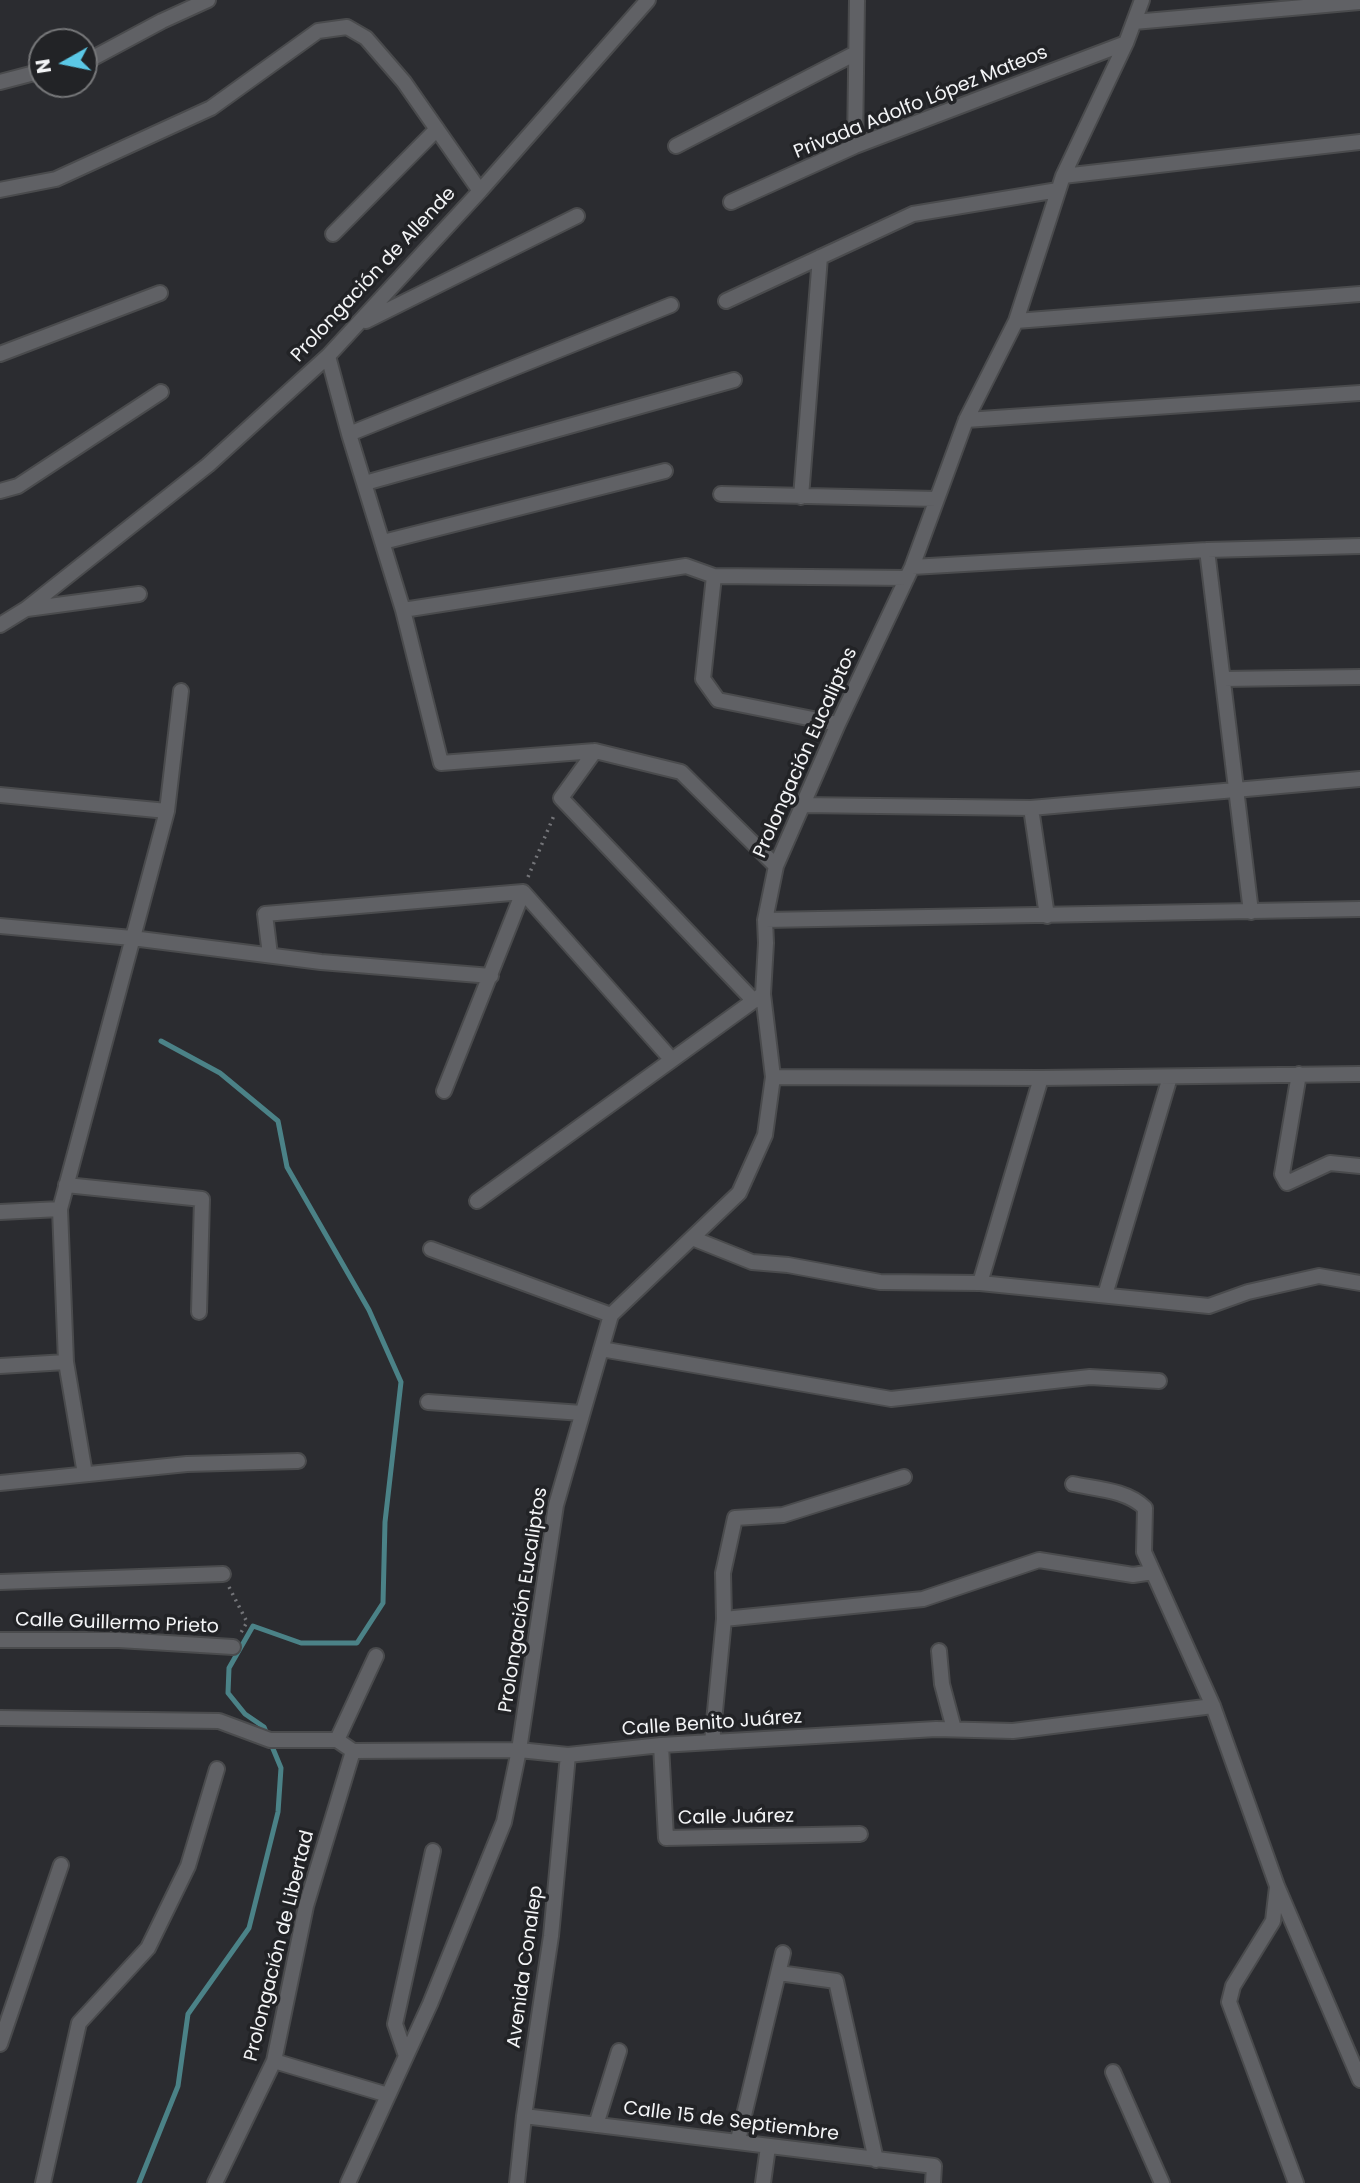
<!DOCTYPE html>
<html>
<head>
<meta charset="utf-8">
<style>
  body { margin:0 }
  #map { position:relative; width:1360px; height:2183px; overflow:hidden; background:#2b2c30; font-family:Poppins,sans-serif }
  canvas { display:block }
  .north { position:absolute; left:28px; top:28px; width:70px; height:70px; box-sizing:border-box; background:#222326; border:2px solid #767779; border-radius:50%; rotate:261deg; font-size:19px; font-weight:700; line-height:28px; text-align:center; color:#f3f4f6 }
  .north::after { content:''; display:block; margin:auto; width:24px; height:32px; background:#5bc8e6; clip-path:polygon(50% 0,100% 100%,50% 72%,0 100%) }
</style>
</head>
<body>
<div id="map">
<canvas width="1360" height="2183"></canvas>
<div class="north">N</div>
</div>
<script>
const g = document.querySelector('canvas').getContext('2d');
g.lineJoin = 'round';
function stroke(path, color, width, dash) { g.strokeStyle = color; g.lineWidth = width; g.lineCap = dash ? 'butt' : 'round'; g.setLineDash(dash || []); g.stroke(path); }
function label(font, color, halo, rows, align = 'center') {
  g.font = font + ' Poppins,sans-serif'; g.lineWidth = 7; g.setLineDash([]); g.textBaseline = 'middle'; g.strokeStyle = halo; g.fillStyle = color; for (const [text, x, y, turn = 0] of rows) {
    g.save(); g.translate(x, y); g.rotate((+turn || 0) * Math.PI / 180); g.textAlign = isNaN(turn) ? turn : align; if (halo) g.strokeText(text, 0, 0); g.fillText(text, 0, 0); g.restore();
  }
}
stroke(new Path2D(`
  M 139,2183 L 178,2086 L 188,2014 L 249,1928 L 278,1812 L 281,1768 L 264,1727 L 245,1714 L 228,1693 L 229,1668 L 253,1626 L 301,1643 L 357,1643 L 383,1603 L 385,1522 L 401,1382 L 369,1310 L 287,1167 L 278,1121 L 220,1073 L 161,1041`), '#4b8287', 5);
const street = new Path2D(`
  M 1134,22 L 1360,2
  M 84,61 L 93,58 L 162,21 L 208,0
  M 0,82 L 42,71
  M 676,146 L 856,53
  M 855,146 L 857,0
  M 1063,176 L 1360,142
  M 0,190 L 56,179 L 211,108 L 318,31 L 347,27 L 366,38 L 404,82 L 480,191
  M 731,202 L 855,146 L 1126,43
  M 333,234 L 437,129
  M 726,301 L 913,214 L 1058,190
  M 366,321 L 577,216
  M 1016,321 L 1360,294
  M 0,354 L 160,293
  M 328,356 L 349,434 L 403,610 L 441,763 L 595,751 L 681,772 L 776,866
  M 966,420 L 1360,393
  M 349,434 L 671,305
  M 365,483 L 734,380
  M 0,491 L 18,486 L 161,392
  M 721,494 L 936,499
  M 801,497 L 820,257
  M 383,542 L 665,471
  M 1207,550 L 1251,912
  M 912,567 L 1207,550 L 1360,546
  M 714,576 L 907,578
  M 27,609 L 139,594
  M 403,610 L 686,566 L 714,576 L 703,679 L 718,700 L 838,724
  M 0,625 L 26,609 L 208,465 L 328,356 L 480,191 L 648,0
  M 1223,679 L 1360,677
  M 595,751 L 561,798 L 754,1001
  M 0,795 L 167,811
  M 802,805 L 1031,808 L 1360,779
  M 1031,808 L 1047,916
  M 523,892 L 672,1060
  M 765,920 L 1360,909
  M 0,926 L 132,938 L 321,962 L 491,976
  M 270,955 L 265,914 L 523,892
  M 1299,1074 L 1282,1174 L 1287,1183 L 1330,1163 L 1360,1166
  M 773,1077 L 1041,1078 L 1360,1074
  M 444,1091 L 523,892
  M 66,1185 L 202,1199 L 199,1312
  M 477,1201 L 763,994
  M 0,1212 L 60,1209
  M 692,1238 L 752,1262 L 788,1265 L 880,1282 L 980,1283 L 1209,1306 L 1248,1292 L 1319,1276 L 1360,1283
  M 431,1249 L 611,1315
  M 980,1283 L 1041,1078
  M 1105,1295 L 1170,1077
  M 601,1349 L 891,1399 L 1090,1377 L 1159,1381
  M 0,1366 L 66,1362
  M 428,1402 L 582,1413
  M 85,1474 L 66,1362 L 60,1209 L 167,811 L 181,691
  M 0,1483 L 187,1464 L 298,1461
  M 1073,1484 C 1097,1489 1127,1490 1145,1508 L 1144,1552 L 1213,1706 L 1277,1886 L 1360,2080
  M 0,1582 L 223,1574
  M 724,1619 L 923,1599 L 1039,1560 L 1133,1575 L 1153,1572
  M 0,1640 L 119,1640 L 233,1647
  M 939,1651 L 942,1684 L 954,1729
  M 0,1718 L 219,1721 L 270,1740 L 337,1740 L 353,1751 L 519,1750 L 568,1755 L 661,1745 L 936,1729 L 1013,1731 L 1213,1706
  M 337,1740 L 376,1656
  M 712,1742 L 724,1619 L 723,1573 L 735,1518 L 783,1515 L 904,1477
  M 661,1745 L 666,1838 L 860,1834
  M 1277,1887 L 1273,1921 L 1233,1986 L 1229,2002 L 1296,2183
  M 779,1973 L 836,1981 L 876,2160
  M 0,2044 L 61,1865
  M 406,2056 L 395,2024 L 433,1851
  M 274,2061 L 388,2095
  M 1113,2072 L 1162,2183
  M 524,2116 L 934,2166 L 933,2183
  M 596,2125 L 619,2051
  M 738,2140 L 783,1953
  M 43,2183 L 79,2023 L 148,1948 L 188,1866 L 217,1769
  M 215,2183 L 274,2061 L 306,1906 L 353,1751
  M 348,2183 L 430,2004 L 504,1822 L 519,1750 L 556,1505 L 611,1315 L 739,1193 L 765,1135 L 773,1077 L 763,994 L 766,943 L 765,920 L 776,866 L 838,724 L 912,567 L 966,420 L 1016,321 L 1063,176 L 1126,43 L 1142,0
  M 517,2183 L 524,2116 L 551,1936 L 568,1755
  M 763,2183 L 768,2147`);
stroke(street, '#4a4b4d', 18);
stroke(new Path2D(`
  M 528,877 L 555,813
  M 229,1587 L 247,1622 L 239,1636`), '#747579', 3.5, [2, 5]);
stroke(street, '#606165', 14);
label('19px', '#f3f4f6', '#222326', [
  ["Privada Adolfo López Mateos",921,103,-22],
  ["Prolongación de Allende",374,275,-47],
  ["Prolongación Eucaliptos",806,753,-66],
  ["Prolongación Eucaliptos",524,1600,-81],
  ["Calle Guillermo Prieto",117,1624,2],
  ["Calle Benito Juárez",712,1724,-4],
  ["Calle Juárez",736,1818,-1],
  ["Prolongación de Libertad",280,1946,-76],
  ["Avenida Conalep",526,1967,-82],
  ["Calle 15 de Septiembre",731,2122,7]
]);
</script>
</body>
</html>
